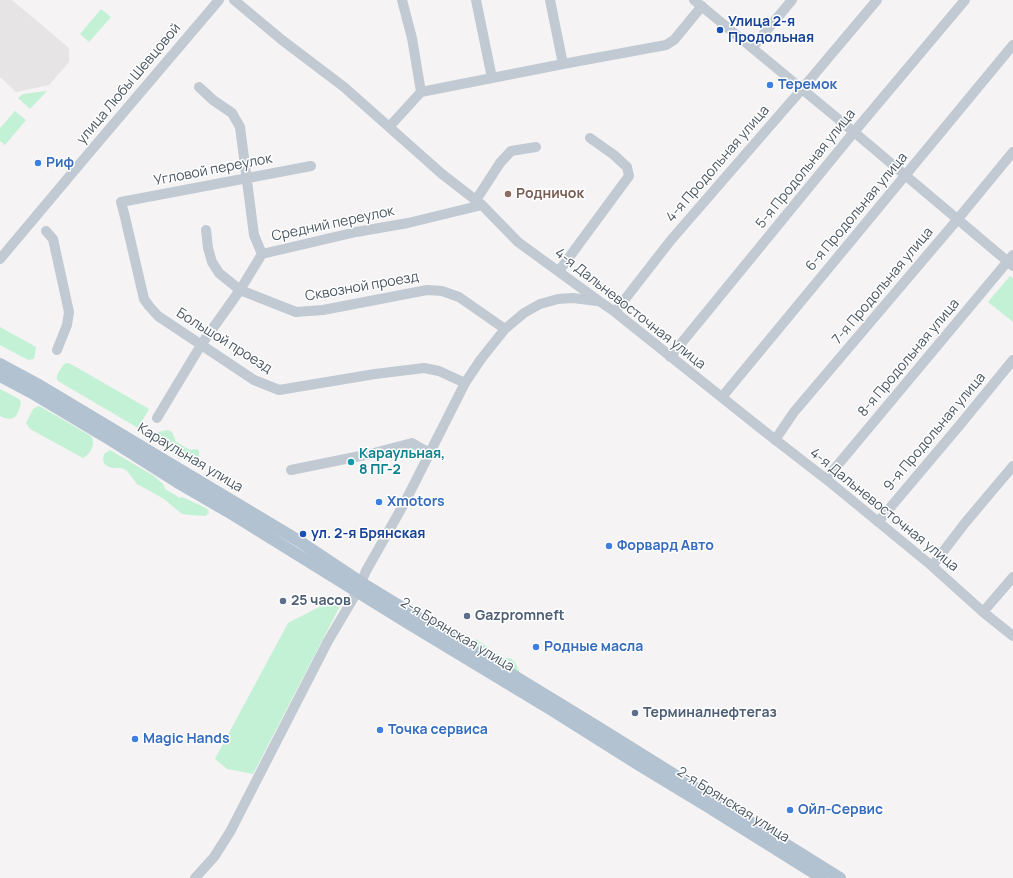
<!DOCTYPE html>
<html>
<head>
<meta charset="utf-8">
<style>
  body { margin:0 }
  canvas { display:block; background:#f5f3f3 }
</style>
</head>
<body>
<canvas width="1013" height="878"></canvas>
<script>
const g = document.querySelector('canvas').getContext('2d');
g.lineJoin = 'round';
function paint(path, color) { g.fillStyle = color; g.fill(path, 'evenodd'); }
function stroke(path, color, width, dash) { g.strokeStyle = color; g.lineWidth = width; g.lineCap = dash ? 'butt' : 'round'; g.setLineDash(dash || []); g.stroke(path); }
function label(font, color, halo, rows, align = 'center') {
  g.font = font + ' Manrope,sans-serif'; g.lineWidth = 3; g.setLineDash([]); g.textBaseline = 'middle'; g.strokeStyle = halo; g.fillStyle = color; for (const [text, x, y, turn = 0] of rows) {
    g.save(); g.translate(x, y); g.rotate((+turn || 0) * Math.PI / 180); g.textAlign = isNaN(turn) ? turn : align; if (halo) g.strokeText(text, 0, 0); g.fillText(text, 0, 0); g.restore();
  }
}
paint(new Path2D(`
  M 0,0 L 12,0 L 69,48 L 69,62 L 49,85 L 16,92 L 0,77 Z`), '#e6e4e5');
paint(new Path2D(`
  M 101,9 L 111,17 L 89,42 L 80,34 Z
  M 47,91 L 30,109 L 18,98 L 23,94 Z
  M 15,111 L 26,120 L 5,145 L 0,141 L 0,128 Z
  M 1010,276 L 1013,278 L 1013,322 L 988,302 Z
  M 0,327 L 36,347 L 34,359 L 28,360 L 0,345 Z
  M 66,363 L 69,363 L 149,409 L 138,428 L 58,381 C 54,376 61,369 64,364 Z
  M 0,389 L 19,399 L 21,402 C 18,416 15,423 0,416 Z
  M 38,406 L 41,407 L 91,436 C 96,443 91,454 83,458 L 30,429 L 26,423 L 33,409 Z
  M 168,430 L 172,432 L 175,439 L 175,441 L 190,450 L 195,449 L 199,450 L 199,456 L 195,464 L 193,464 L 155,442 L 154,438 L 158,432 Z
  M 110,450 L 154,476 L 163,484 L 165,489 L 180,498 L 182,497 L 206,508 L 208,510 L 209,513 L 205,516 L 190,515 L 182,514 L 164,499 L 137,484 L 127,471 L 122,468 L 112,468 L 107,466 L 104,463 L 103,459 L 104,454 Z
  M 335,603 L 340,606 L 253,774 L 227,769 L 215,759 L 288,623 L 323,605 Z
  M 476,639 L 504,658 L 510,658 L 515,662 L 521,675 L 469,643 Z`), '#c3f1d5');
stroke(new Path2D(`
  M 234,0 L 282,40 L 344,87 L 442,174 L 482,205 L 518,242 L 599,301 L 615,312 L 764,431 L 826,479 L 932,566 L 983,612 L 1013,636
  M 402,0 L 412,38 L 421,92
  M 476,0 L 492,78
  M 550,0 L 563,64
  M 694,0 L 854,132 L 1013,266
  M 752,48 L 792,0
  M 199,87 L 213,100 L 232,113 L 240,127 L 254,235 L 262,254
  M 389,127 L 421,92 L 563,64 L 666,45 L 674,40 L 702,6
  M 311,166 L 121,202 L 125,217 L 144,299 L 149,306 L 158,316 L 254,380 L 279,390 L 375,374 L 424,368 L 439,371 L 465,383
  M 476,200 L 500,163 L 511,151 L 536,147
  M 206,230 L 208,248 L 212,262 L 219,273 L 240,290 L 296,312 L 323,310 L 427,290 L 442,291 L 459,297 L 505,329
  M 46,231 L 53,239 L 69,312 L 67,325 L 57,350
  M 0,259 L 89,153 L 219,0
  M 559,271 L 629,176 L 627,167 L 614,155 L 590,138
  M 615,312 L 671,240 L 802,89 L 877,0
  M 670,357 L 854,132 L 965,0
  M 722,397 L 1013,45
  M 157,418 L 201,345 L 240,290 L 262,254 L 356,232 L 408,223 L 482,205
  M 775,440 L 794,412 L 957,220 L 1013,152
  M 291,470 L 370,454 L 412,443 L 430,453
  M 826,479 L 1013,255
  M 878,522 L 959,426 L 1013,360
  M 932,566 L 965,523 L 1013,466
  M 983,612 L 1013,577
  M 195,878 L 214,857 L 230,832 L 328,641 L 357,592 L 366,571 L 405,502 L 465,383 L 481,359 L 505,329 L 524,313 L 540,304 L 558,299 L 573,298 L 597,301`), '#c1cad2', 10);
stroke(new Path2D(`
  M 0,364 L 37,384 L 299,541 L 362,583 L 598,727 L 840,878
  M 0,376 L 34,394 L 106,437 L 177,482 L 227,511 L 406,622 L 552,710 L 639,765 L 707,806 L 822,878`), '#b3c2d1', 12);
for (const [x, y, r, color] of [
  [720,30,4,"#1a4fb4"],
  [770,85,4,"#3f7fe0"],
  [38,163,4,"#3f7fe0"],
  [508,194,4,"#8d6e63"],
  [351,462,4,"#0f9aa8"],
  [379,502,4,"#3f7fe0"],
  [303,534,4,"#1a4fb4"],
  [609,546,4,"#3f7fe0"],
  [283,601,4,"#5c6f8a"],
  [467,616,4,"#5c6f8a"],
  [536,647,4,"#3f7fe0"],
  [635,713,4,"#5c6f8a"],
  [380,730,4,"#3f7fe0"],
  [135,739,4,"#3f7fe0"],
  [790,810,4,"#3f7fe0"]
]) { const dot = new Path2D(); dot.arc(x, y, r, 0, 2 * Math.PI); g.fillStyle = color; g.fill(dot); stroke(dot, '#fff', 1.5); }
label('bold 14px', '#164399', '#fff', [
  ["Улица 2-я",728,22],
  ["Продольная",728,38],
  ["ул. 2-я Брянская",311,534]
], 'left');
label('14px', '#4a5661', '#fff', [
  ["улица Любы Шевцовой",129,84,-50],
  ["4-я Продольная улица",718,164,-49],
  ["5-я Продольная улица",806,169,-51],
  ["Угловой переулок",213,170,-11],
  ["6-я Продольная улица",857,212,-50],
  ["Средний переулок",333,224,-12],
  ["7-я Продольная улица",883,286,-50],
  ["Сквозной проезд",362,287,-10],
  ["4-я Дальневосточная улица",630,309,38],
  ["Большой проезд",224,341,32],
  ["8-я Продольная улица",909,358,-50],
  ["9-я Продольная улица",935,432,-50],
  ["Караульная улица",190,458,31],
  ["4-я Дальневосточная улица",884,510,39],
  ["2-я Брянская улица",457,635,31],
  ["2-я Брянская улица",733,805,32]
]);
label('bold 14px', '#366cbe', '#fff', [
  ["Теремок",778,85],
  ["Риф",46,163],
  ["Xmotors",387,502],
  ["Форвард Авто",617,546],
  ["Родные масла",544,647],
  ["Точка сервиса",388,730],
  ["Magic Hands",143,739],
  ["Ойл-Сервис",798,810]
], 'left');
label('bold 14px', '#785e54', '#fff', [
  ["Родничок",516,194]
], 'left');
label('bold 14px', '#0d838f', '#fff', [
  ["Караульная,",359,454],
  ["8 ПГ-2",359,470]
], 'left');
label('bold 14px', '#4e5e75', '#fff', [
  ["25 часов",291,601],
  ["Gazpromneft",475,616],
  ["Терминалнефтегаз",643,713]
], 'left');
</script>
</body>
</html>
